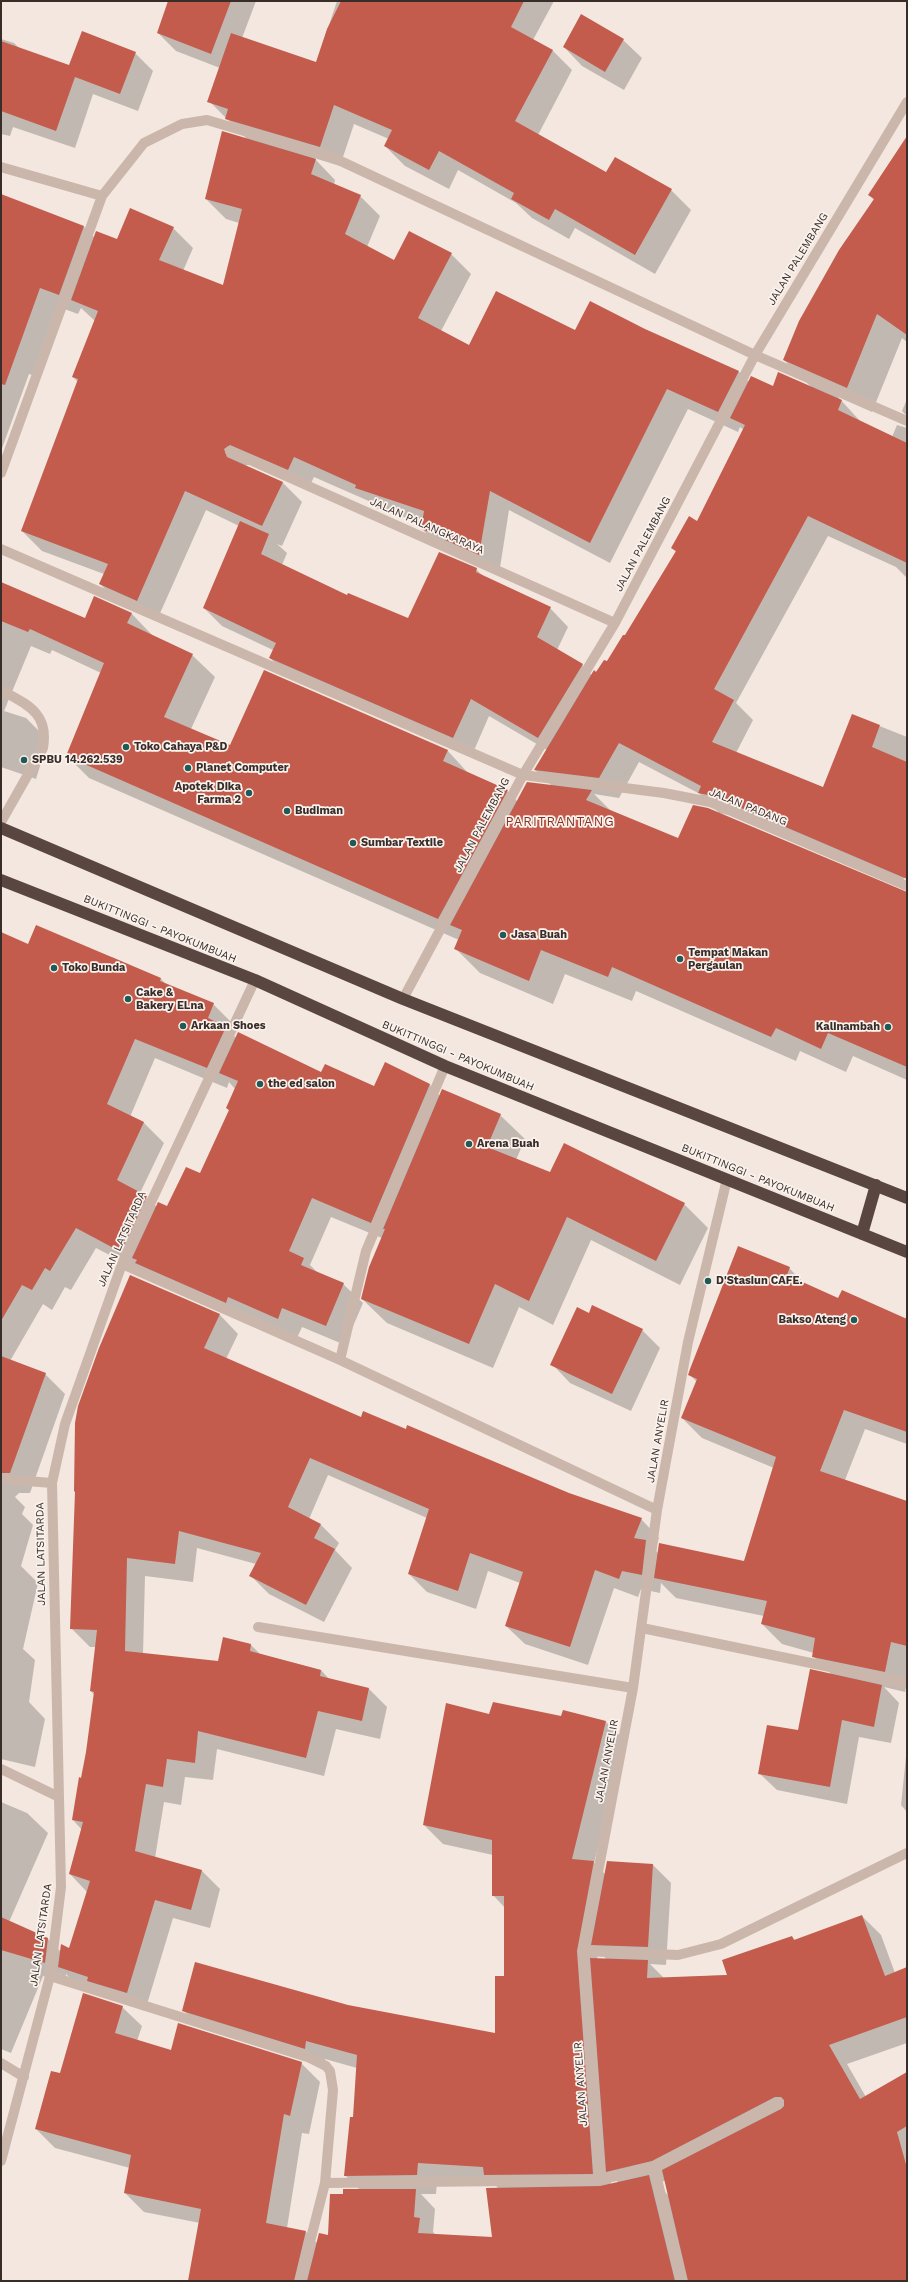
<!DOCTYPE html>
<html>
<head>
<meta charset="utf-8">
<style>
  body { margin:0 }
  #map { position:relative; width:908px; height:2282px; overflow:hidden; background:#f3e7df; font-family:"Work Sans",sans-serif }
  canvas { display:block }
  .frame { position:absolute; inset:0; border:2px solid #392d2a; pointer-events:none }
</style>
</head>
<body>
<div id="map">
<canvas width="908" height="2282"></canvas>
<div class="frame"></div>
</div>
<script>
const g = document.querySelector('canvas').getContext('2d');
g.lineJoin = 'round';
function paint(path, color) { g.fillStyle = color; g.fill(path, 'evenodd'); }
function stroke(path, color, width, dash) { g.strokeStyle = color; g.lineWidth = width; g.lineCap = dash ? 'butt' : 'round'; g.setLineDash(dash || []); g.stroke(path); }
function label(font, color, halo, rows, align = 'center') {
  g.font = font + ' "Work Sans",sans-serif'; g.lineWidth = 3.5; g.setLineDash([]); g.textBaseline = 'middle'; g.strokeStyle = halo; g.fillStyle = color; for (const [text, x, y, turn = 0] of rows) {
    g.save(); g.translate(x, y); g.rotate((+turn || 0) * Math.PI / 180); g.textAlign = isNaN(turn) ? turn : align; if (halo) g.strokeText(text, 0, 0); g.fillText(text, 0, 0); g.restore();
  }
}
paint(new Path2D(`
  M 170,1 L 256,1 L 242,38 L 316,64 L 337,1 L 554,1 L 533,40 L 553,51 L 572,70 L 538,135 L 607,174 L 671,190 L 691,210 L 655,274 L 575,228 L 569,239 L 532,218 L 516,203 L 458,170 L 449,189 L 405,166 L 385,146 L 389,139 L 354,124 L 340,166 L 314,158 L 335,180 L 334,185 L 360,196 L 380,216 L 367,247 L 394,261 L 451,254 L 471,274 L 441,331 L 470,346 L 575,332 L 644,329 L 739,372 L 749,382 L 773,387 L 812,388 L 784,360 L 874,200 L 870,195 L 907,138 L 907,342 L 902,338 L 872,412 L 838,397 L 861,422 L 892,437 L 897,425 L 907,428 L 907,578 L 896,567 L 828,536 L 736,703 L 753,720 L 736,753 L 824,788 L 852,715 L 907,737 L 907,871 L 900,887 L 733,816 L 719,813 L 700,794 L 639,762 L 619,798 L 594,794 L 611,811 L 678,839 L 907,911 L 907,1080 L 853,1056 L 846,1072 L 800,1051 L 796,1061 L 636,991 L 632,1001 L 565,974 L 553,1004 L 480,973 L 456,949 L 459,940 L 89,778 L 67,756 L 101,673 L 52,650 L 50,654 L 31,646 L 4,711 L 26,718 L 48,740 L 36,779 L 1,767 L 1,583 L 85,619 L 131,613 L 153,636 L 192,655 L 215,677 L 191,729 L 231,747 L 447,750 L 469,774 L 507,791 L 517,801 L 552,786 L 535,770 L 547,750 L 489,716 L 472,755 L 288,676 L 270,658 L 273,650 L 222,626 L 204,608 L 239,526 L 206,510 L 157,620 L 120,604 L 100,584 L 104,574 L 42,551 L 22,531 L 78,382 L 73,377 L 95,321 L 81,308 L 78,314 L 59,307 L 35,376 L 29,374 L 1,451 L 1,195 L 84,227 L 95,238 L 117,240 L 173,228 L 193,248 L 183,271 L 223,286 L 239,223 L 226,219 L 206,199 L 248,140 L 209,101 L 220,68 L 176,51 L 158,33 ZM 688,409 L 738,432 L 740,427 L 744,430 L 698,523 L 672,548 L 676,552 L 625,637 L 607,663 L 592,675 L 582,665 L 557,650 L 568,627 L 550,608 L 483,576 L 476,569 L 409,619 L 348,596 L 282,565 L 287,553 L 277,544 L 282,546 L 302,502 L 282,482 L 244,465 L 253,465 L 308,489 L 314,477 L 371,502 L 376,508 L 423,523 L 422,529 L 442,549 L 499,574 L 509,510 L 610,563 Z
  M 1,39 L 14,43 L 20,49 L 69,66 L 135,53 L 153,71 L 138,111 L 93,94 L 75,148 L 13,127 L 10,136 L 1,134 Z
  M 623,40 L 642,58 L 624,90 L 582,66 L 564,47 Z
  M 907,399 L 907,416 L 902,411 Z
  M 1,933 L 29,945 L 112,957 L 161,979 L 167,985 L 213,1004 L 233,1024 L 230,1032 L 236,1038 L 322,1073 L 375,1087 L 385,1064 L 430,1085 L 440,1096 L 500,1115 L 525,1139 L 516,1160 L 550,1173 L 684,1204 L 708,1228 L 680,1285 L 591,1240 L 553,1325 L 519,1307 L 493,1368 L 387,1323 L 362,1299 L 382,1238 L 331,1217 L 310,1265 L 318,1273 L 343,1284 L 363,1303 L 345,1345 L 302,1327 L 297,1338 L 141,1271 L 96,1248 L 71,1290 L 65,1287 L 52,1310 L 43,1304 L 10,1361 L 45,1374 L 65,1394 L 30,1493 L 19,1493 L 15,1497 L 25,1507 L 22,1514 L 33,1525 L 21,1566 L 38,1583 L 23,1649 L 35,1660 L 29,1702 L 45,1719 L 35,1767 L 1,1759 ZM 155,1058 L 227,1088 L 229,1082 L 235,1089 L 227,1108 L 230,1111 L 200,1175 L 167,1208 L 157,1207 L 140,1193 L 164,1143 L 144,1123 L 130,1117 Z
  M 789,1268 L 806,1285 L 839,1299 L 905,1319 L 907,1314 L 907,1444 L 865,1429 L 845,1480 L 907,1502 L 907,1682 L 905,1692 L 884,1687 L 899,1703 L 891,1743 L 859,1737 L 847,1804 L 777,1790 L 759,1773 L 799,1731 L 832,1675 L 813,1656 L 814,1653 L 782,1644 L 762,1624 L 764,1616 L 676,1598 L 661,1583 L 660,1593 L 641,1589 L 638,1597 L 614,1588 L 588,1665 L 525,1644 L 506,1626 L 520,1583 L 488,1571 L 476,1609 L 427,1592 L 409,1574 L 427,1518 L 328,1475 L 309,1519 L 320,1524 L 339,1543 L 335,1550 L 352,1568 L 324,1622 L 269,1594 L 250,1575 L 256,1564 L 197,1548 L 193,1582 L 145,1576 L 143,1654 L 219,1662 L 251,1645 L 260,1654 L 321,1670 L 329,1679 L 369,1689 L 387,1707 L 380,1739 L 336,1729 L 324,1776 L 217,1749 L 213,1780 L 185,1777 L 181,1805 L 164,1802 L 155,1858 L 202,1871 L 220,1889 L 210,1928 L 173,1918 L 145,2011 L 77,1985 L 66,1974 L 65,1983 L 43,1976 L 11,2053 L 1,2049 L 1,1802 L 27,1813 L 48,1833 L 9,1922 L 48,1939 L 61,1952 L 70,1949 L 87,1892 L 70,1874 L 82,1830 L 73,1820 L 87,1752 L 94,1695 L 91,1691 L 96,1647 L 90,1647 L 71,1628 L 131,1276 L 220,1315 L 238,1334 L 226,1359 L 361,1418 L 406,1430 L 569,1494 L 641,1519 L 659,1538 L 655,1550 L 659,1554 L 744,1562 L 774,1468 L 702,1438 L 682,1418 L 697,1382 L 690,1375 Z
  M 589,1314 L 642,1330 L 660,1348 L 631,1411 L 570,1383 L 552,1364 Z
  M 489,1715 L 562,1718 L 606,1722 L 625,1741 L 594,1863 L 605,1874 L 653,1865 L 671,1883 L 666,1965 L 650,1964 L 664,1978 L 728,1975 L 792,1937 L 795,1940 L 862,1916 L 881,1935 L 895,1973 L 907,1968 L 907,2043 L 847,2064 L 866,2097 L 907,2086 L 907,2281 L 189,2281 L 200,2223 L 144,2212 L 125,2193 L 130,2168 L 55,2148 L 36,2129 L 61,2075 L 122,2007 L 142,2026 L 137,2041 L 172,2051 L 301,2063 L 320,2082 L 309,2134 L 302,2133 L 287,2228 L 306,2232 L 317,2243 L 329,2236 L 344,2195 L 360,2190 L 346,2176 L 354,2118 L 357,2068 L 325,2059 L 323,2067 L 202,2029 L 183,2010 L 348,2006 L 496,2034 L 505,1977 L 505,1908 L 493,1895 L 493,1855 L 443,1844 L 424,1825 ZM 599,1951 L 607,1960 L 597,1959 ZM 610,2175 L 619,2183 L 611,2185 ZM 437,2181 L 495,2185 L 499,2189 L 493,2238 L 436,2235 L 433,2232 L 435,2209 L 421,2194 L 436,2194 ZM 665,2181 L 669,2196 L 656,2183 Z
  M 907,1747 L 907,1812 L 901,1805 Z`), '#0003');
paint(new Path2D(`
  M 168,1 L 231,1 L 211,54 L 157,33 Z
  M 341,1 L 524,1 L 511,27 L 553,50 L 515,121 L 606,172 L 615,157 L 672,189 L 635,255 L 555,209 L 549,220 L 511,199 L 514,193 L 439,151 L 429,170 L 384,146 L 392,130 L 334,105 L 320,147 L 225,119 L 228,109 L 207,102 L 231,33 L 316,62 L 327,29 Z
  M 581,14 L 624,39 L 605,72 L 563,47 Z
  M 82,31 L 136,52 L 120,94 L 75,77 L 56,131 L 1,111 L 1,41 L 69,65 Z
  M 222,131 L 316,159 L 311,174 L 361,195 L 345,234 L 394,260 L 409,231 L 452,253 L 418,318 L 469,345 L 496,291 L 575,330 L 590,301 L 645,329 L 739,371 L 718,412 L 667,389 L 590,543 L 490,491 L 479,555 L 445,540 L 445,538 L 421,529 L 424,511 L 355,488 L 356,485 L 294,457 L 288,470 L 230,445 L 224,449 L 227,457 L 283,482 L 262,526 L 185,491 L 137,601 L 99,584 L 108,564 L 21,531 L 78,379 L 72,377 L 98,311 L 71,300 L 96,231 L 117,239 L 130,208 L 174,227 L 159,260 L 223,285 L 242,209 L 205,199 Z
  M 907,136 L 907,335 L 877,314 L 847,388 L 783,360 L 799,321 L 839,250 L 874,199 L 868,195 Z
  M 1,194 L 84,226 L 59,295 L 40,288 L 5,385 L 1,384 Z
  M 778,372 L 842,400 L 838,410 L 907,443 L 907,563 L 808,516 L 714,689 L 734,700 L 712,742 L 823,787 L 852,714 L 880,725 L 872,747 L 907,762 L 907,879 L 713,796 L 698,793 L 701,786 L 619,743 L 599,778 L 534,770 L 594,670 L 596,672 L 604,660 L 607,661 L 623,635 L 625,635 L 676,551 L 671,548 L 689,516 L 697,521 L 745,425 L 730,418 L 751,376 L 773,386 Z
  M 240,521 L 269,534 L 261,554 L 347,595 L 348,593 L 408,618 L 439,552 L 477,568 L 476,572 L 551,607 L 537,637 L 583,664 L 538,738 L 471,699 L 453,738 L 269,658 L 276,643 L 203,608 Z
  M 1,582 L 85,618 L 94,596 L 132,613 L 127,623 L 193,654 L 164,717 L 230,745 L 264,670 L 448,750 L 443,761 L 508,790 L 438,919 L 66,756 L 104,663 L 30,629 L 28,632 L 1,621 Z
  M 527,782 L 592,790 L 586,800 L 678,838 L 693,805 L 708,808 L 907,892 L 907,1067 L 828,1033 L 821,1049 L 776,1028 L 771,1037 L 612,967 L 608,977 L 541,950 L 529,981 L 454,949 L 462,930 L 450,925 Z
  M 36,925 L 161,978 L 160,981 L 214,1003 L 208,1018 L 226,1027 L 207,1068 L 135,1039 L 107,1104 L 144,1122 L 117,1180 L 147,1196 L 121,1252 L 76,1228 L 50,1271 L 45,1268 L 32,1290 L 22,1285 L 1,1321 L 1,932 L 28,944 Z
  M 238,1032 L 321,1072 L 325,1064 L 374,1086 L 385,1062 L 430,1084 L 371,1223 L 312,1198 L 289,1251 L 304,1258 L 301,1265 L 344,1283 L 326,1326 L 282,1308 L 278,1319 L 228,1297 L 226,1303 L 135,1263 L 137,1260 L 132,1258 L 158,1202 L 167,1206 L 186,1167 L 200,1173 L 229,1110 L 226,1108 L 238,1081 L 219,1073 Z
  M 442,1089 L 501,1114 L 487,1147 L 550,1172 L 564,1143 L 685,1203 L 656,1261 L 567,1217 L 529,1301 L 495,1284 L 469,1344 L 361,1299 L 369,1267 L 385,1229 L 383,1229 Z
  M 738,1246 L 790,1267 L 787,1275 L 838,1298 L 842,1290 L 907,1319 L 907,1432 L 844,1410 L 820,1471 L 907,1501 L 907,1646 L 891,1642 L 885,1672 L 812,1657 L 815,1638 L 761,1624 L 767,1601 L 654,1578 L 659,1543 L 744,1561 L 776,1457 L 681,1418 L 697,1379 L 688,1375 L 690,1369 Z
  M 130,1275 L 220,1314 L 204,1348 L 361,1417 L 363,1411 L 406,1429 L 407,1425 L 569,1493 L 642,1518 L 634,1538 L 646,1540 L 642,1575 L 622,1571 L 619,1579 L 595,1570 L 570,1647 L 505,1626 L 523,1572 L 470,1553 L 458,1591 L 408,1574 L 429,1509 L 310,1458 L 288,1507 L 321,1524 L 314,1538 L 335,1549 L 306,1605 L 249,1576 L 261,1553 L 179,1531 L 175,1564 L 127,1558 L 125,1651 L 218,1661 L 223,1637 L 251,1644 L 250,1651 L 321,1670 L 320,1676 L 369,1688 L 362,1721 L 318,1711 L 306,1758 L 198,1731 L 195,1763 L 167,1759 L 163,1787 L 146,1784 L 135,1851 L 202,1870 L 191,1910 L 155,1900 L 127,1993 L 87,1981 L 88,1977 L 58,1967 L 61,1944 L 69,1948 L 90,1881 L 69,1874 L 83,1822 L 72,1820 L 79,1777 L 81,1778 L 86,1752 L 94,1692 L 90,1691 L 97,1630 L 70,1629 L 75,1492 L 74,1491 L 75,1423 L 78,1406 L 99,1348 Z
  M 592,1305 L 643,1329 L 612,1394 L 550,1365 L 577,1307 L 589,1313 Z
  M 1,1356 L 46,1373 L 10,1473 L 1,1473 Z
  M 810,1669 L 882,1685 L 874,1727 L 842,1720 L 830,1787 L 758,1774 L 767,1725 L 798,1730 Z
  M 493,1702 L 561,1716 L 563,1710 L 606,1721 L 572,1859 L 594,1861 L 577,1951 L 593,2174 L 484,2175 L 483,2167 L 418,2163 L 417,2175 L 344,2176 L 350,2117 L 353,2117 L 357,2055 L 306,2041 L 305,2049 L 182,2011 L 195,1962 L 348,2005 L 495,2033 L 495,1976 L 504,1976 L 504,1896 L 492,1896 L 492,1840 L 423,1825 L 446,1703 L 489,1714 Z
  M 607,1861 L 653,1864 L 648,1947 L 591,1945 Z
  M 862,1915 L 885,1976 L 907,1967 L 907,2017 L 829,2045 L 860,2099 L 907,2072 L 907,2126 L 897,2132 L 907,2168 L 907,2281 L 688,2281 L 662,2170 L 781,2109 L 784,2106 L 784,2100 L 781,2097 L 775,2097 L 652,2161 L 606,2172 L 590,1958 L 648,1960 L 647,1978 L 727,1975 L 722,1960 L 792,1936 L 794,1940 Z
  M 1,1917 L 48,1938 L 45,1963 L 1,1950 Z
  M 83,1993 L 123,2006 L 115,2033 L 171,2050 L 178,2023 L 302,2062 L 290,2116 L 284,2114 L 266,2223 L 306,2231 L 294,2281 L 188,2281 L 201,2209 L 124,2193 L 131,2155 L 35,2129 L 51,2071 L 60,2073 Z
  M 649,2175 L 675,2281 L 307,2281 L 319,2233 L 328,2235 L 330,2194 L 343,2194 L 343,2189 L 416,2189 L 414,2217 L 420,2218 L 418,2233 L 492,2237 L 486,2188 L 600,2186 Z`), '#c35c4c');
stroke(new Path2D(`
  M 1,167 L 102,196
  M 230,451 L 615,623
  M 1,473 L 102,196 L 144,143 L 182,124 L 207,120 L 332,157 L 755,355 L 907,421
  M 1,549 L 523,775 L 664,793 L 710,802 L 907,886
  M 1,690 C 28,705 49,713 43,748 L 1,822
  M 403,999 L 523,775 L 615,623 L 755,355 L 907,102
  M 122,1264 L 340,1360 L 657,1510
  M 340,1360 L 366,1251 L 445,1066
  M 1,1479 L 52,1483
  M 258,1627 L 633,1688
  M 642,1628 L 907,1683
  M 1,1769 L 59,1797
  M 583,1951 L 678,1955 L 721,1944 L 907,1853
  M 50,1976 L 308,2057 L 326,2066 L 330,2071 L 333,2090 L 325,2183 L 300,2281
  M 1,2063 L 24,2077
  M 1,2161 L 50,1976 L 61,1887 L 52,1483 L 65,1424 L 122,1264 L 255,980
  M 654,2167 L 778,2103
  M 325,2183 L 600,2180
  M 682,2281 L 654,2167 L 600,2180 L 583,1951 L 633,1688 L 657,1510 L 688,1342 L 727,1179`), '#cbb6ab', 10);
stroke(new Path2D(`
  M 1,828 L 403,999 L 907,1198
  M 1,880 L 255,980 L 445,1066 L 907,1252
  M 862,1234 L 876,1185`), '#594641', 12);
for (const [x, y, r, color] of [
  [126,747,4,"#205a57"],
  [24,760,4,"#205a57"],
  [188,768,4,"#205a57"],
  [249,793,4,"#205a57"],
  [287,811,4,"#205a57"],
  [353,843,4,"#205a57"],
  [503,935,4,"#205a57"],
  [680,959,4,"#205a57"],
  [54,968,4,"#205a57"],
  [128,999,4,"#205a57"],
  [183,1026,4,"#205a57"],
  [888,1027,4,"#205a57"],
  [260,1084,4,"#205a57"],
  [469,1144,4,"#205a57"],
  [708,1281,4,"#205a57"],
  [854,1320,4,"#205a57"]
]) { const dot = new Path2D(); dot.arc(x, y, r, 0, 2 * Math.PI); g.fillStyle = color; g.fill(dot); stroke(dot, '#faf2ec', 1.5); }
label('11px', '#392d2a', '#faf2ec', [
  ["JALAN PALEMBANG",798,259,-59],
  ["JALAN PALANGKARAYA",427,526,24],
  ["JALAN PALEMBANG",643,544,-62],
  ["JALAN PADANG",748,807,22],
  ["JALAN PALEMBANG",482,825,-62],
  ["BUKITTINGGI - PAYOKUMBUAH",160,929,22],
  ["BUKITTINGGI - PAYOKUMBUAH",458,1056,23],
  ["BUKITTINGGI - PAYOKUMBUAH",758,1178,22],
  ["JALAN LATSITARDA",122,1239,-66],
  ["JALAN ANYELIR",658,1441,-80],
  ["JALAN LATSITARDA",41,1554,-91],
  ["JALAN ANYELIR",607,1761,-79],
  ["JALAN LATSITARDA",41,1935,-82],
  ["JALAN ANYELIR",581,2084,-94]
]);
label('bold 11px', '#392d2a', '#faf2ec', [
  ["Toko Cahaya P&D",134,747],
  ["SPBU 14.262.539",32,760],
  ["Planet Computer",196,768],
  ["Apotek Dika",241,787,"right"],
  ["Farma 2",241,800,"right"],
  ["Budiman",295,811],
  ["Sumbar Textile",361,843],
  ["Jasa Buah",511,935],
  ["Tempat Makan",688,953],
  ["Pergaulan",688,966],
  ["Toko Bunda",62,968],
  ["Cake &",136,993],
  ["Bakery ELna",136,1006],
  ["Arkaan Shoes",191,1026],
  ["Kalinambah",880,1027,"right"],
  ["the ed salon",268,1084],
  ["Arena Buah",477,1144],
  ["D'Stasiun CAFE.",716,1281],
  ["Bakso Ateng",846,1320,"right"]
], 'left');
g.letterSpacing = '1px';
label('13px', '#863125', '#faf2ec', [
  ["PARITRANTANG",560,822]
]);
g.letterSpacing = '0px';
</script>
</body>
</html>
